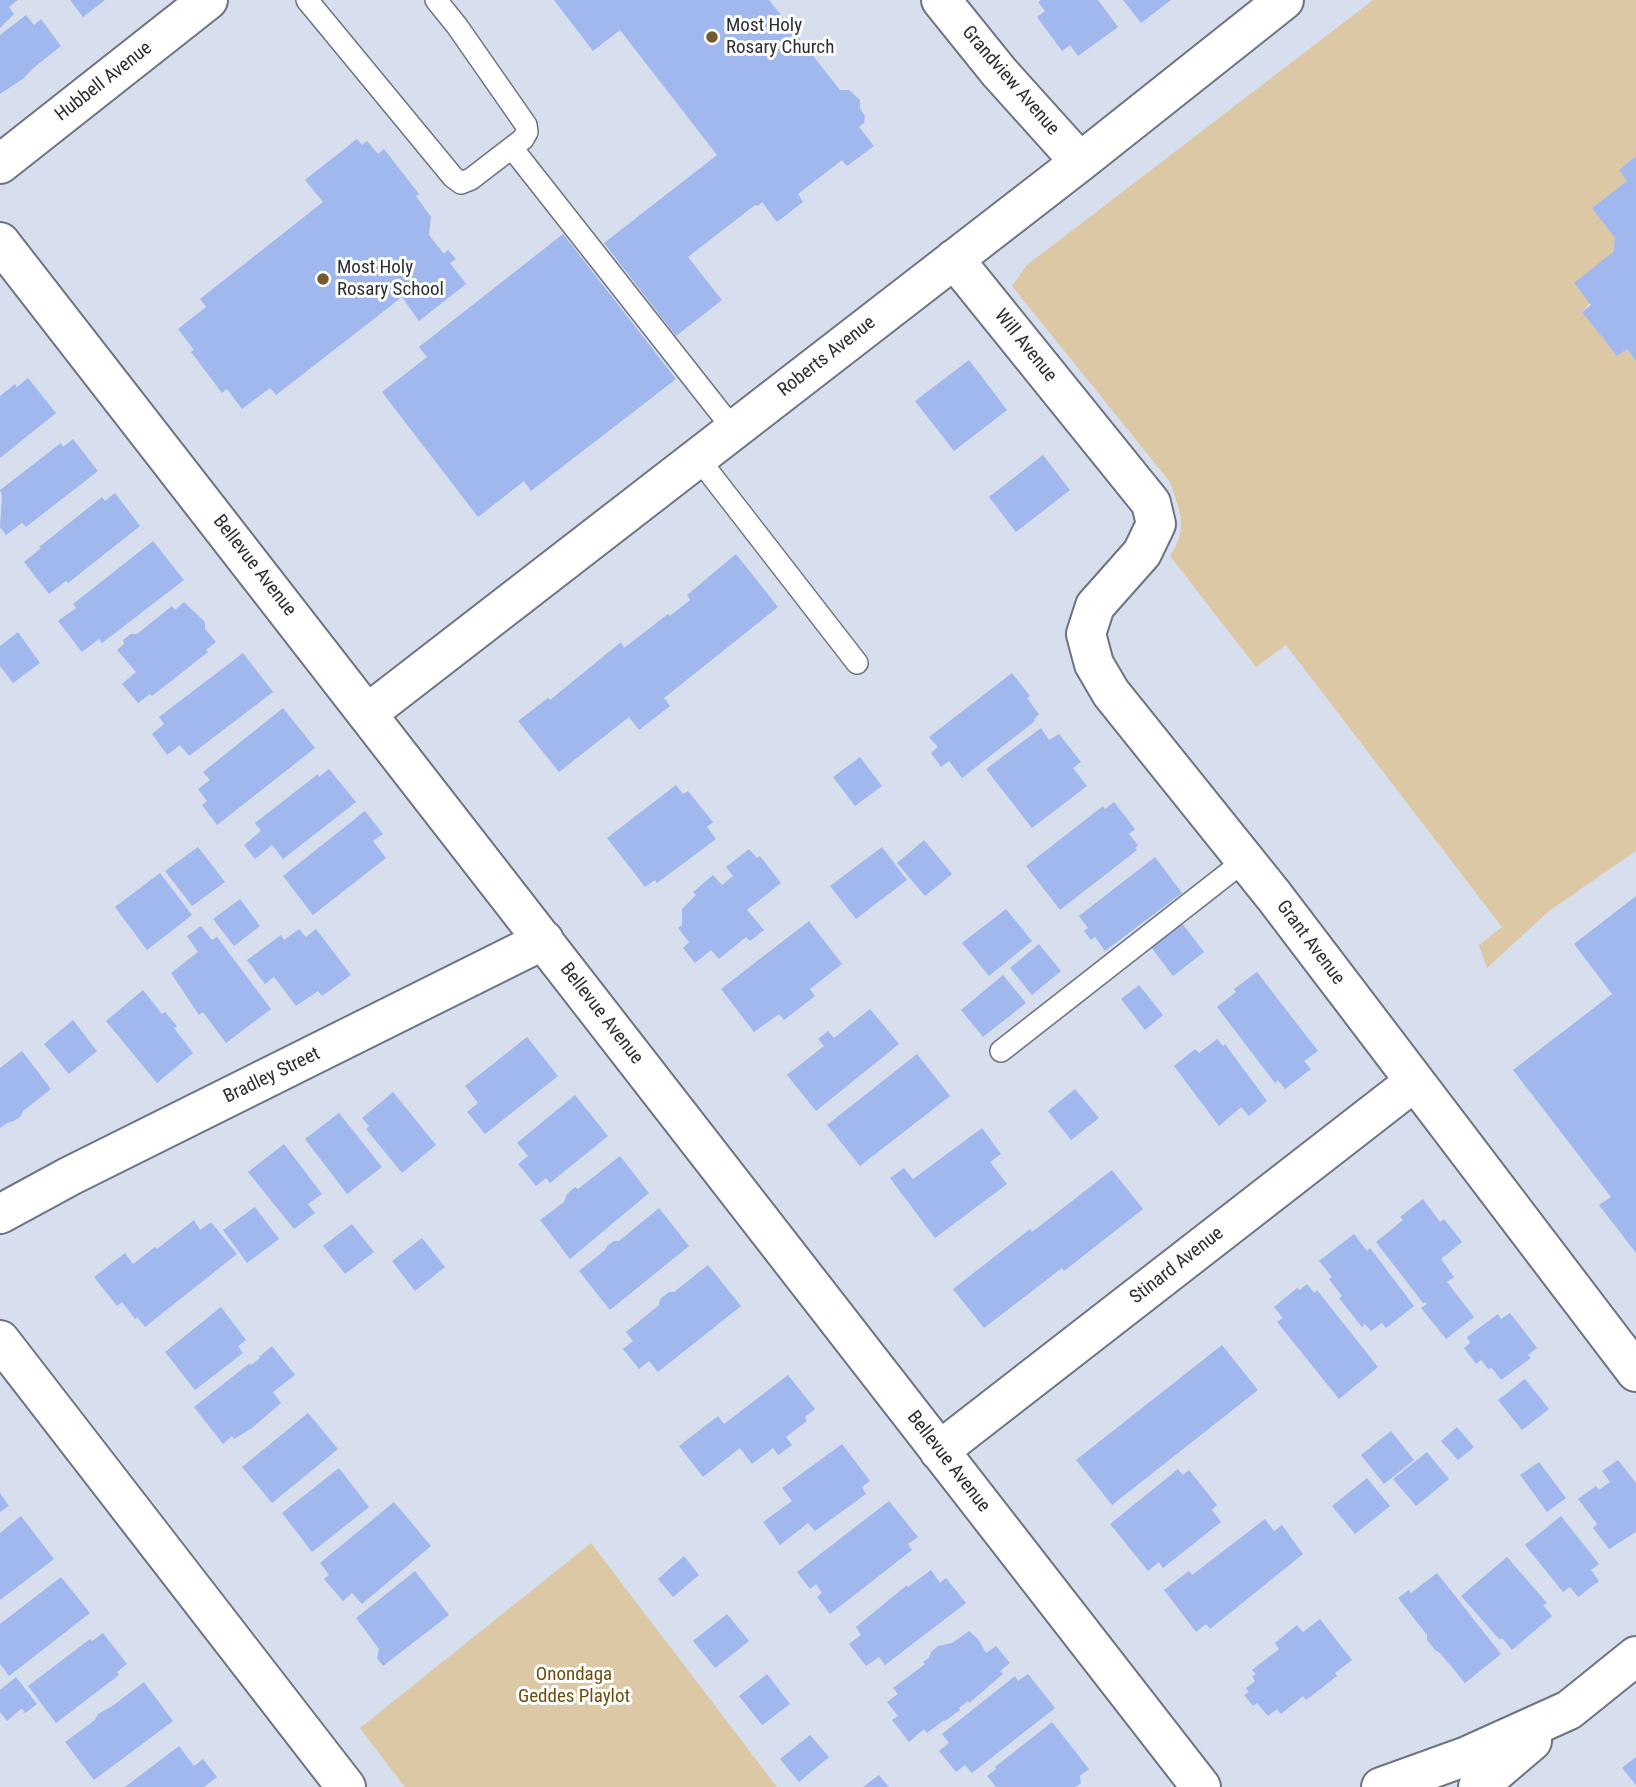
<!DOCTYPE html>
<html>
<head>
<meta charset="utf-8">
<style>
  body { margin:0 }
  canvas { display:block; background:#d7deed }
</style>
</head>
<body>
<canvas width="1636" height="1787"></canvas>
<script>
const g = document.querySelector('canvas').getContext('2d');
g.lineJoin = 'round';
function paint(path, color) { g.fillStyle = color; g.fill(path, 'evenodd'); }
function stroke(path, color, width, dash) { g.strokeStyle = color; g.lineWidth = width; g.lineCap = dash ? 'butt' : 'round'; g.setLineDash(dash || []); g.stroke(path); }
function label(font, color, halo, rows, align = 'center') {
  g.font = font + ' "Roboto Condensed",sans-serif'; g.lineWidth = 6; g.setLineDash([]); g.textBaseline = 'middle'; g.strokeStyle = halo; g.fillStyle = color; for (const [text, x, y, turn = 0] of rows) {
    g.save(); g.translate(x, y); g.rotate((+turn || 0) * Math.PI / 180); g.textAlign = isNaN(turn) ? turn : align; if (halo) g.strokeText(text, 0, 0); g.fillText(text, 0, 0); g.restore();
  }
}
paint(new Path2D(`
  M 1373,0 L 1636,0 L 1636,156 L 1619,170 L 1627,181 L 1592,208 L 1615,238 C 1612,263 1599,296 1582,312 L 1617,356 L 1627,349 L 1636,361 L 1636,851 L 1549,911 L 1487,968 L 1479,945 L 1502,927 L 1286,645 L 1256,667 L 1170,556 C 1189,526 1180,513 1170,482 L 1012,286 L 1027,265 Z
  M 591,1543 L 777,1787 L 405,1787 L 360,1728 Z`), '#ddc8a6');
paint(new Path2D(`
  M 0,0 L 18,0 L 9,7 L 14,14 L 0,28 Z
  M 70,0 L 105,0 L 83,17 Z
  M 554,0 L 769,0 L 840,90 L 849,90 L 860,100 L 860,108 L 865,116 L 864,123 L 859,127 L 874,146 L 847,166 L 842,160 L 798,194 L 803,202 L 777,222 L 762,202 L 758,206 L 755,205 L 688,257 L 722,300 L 676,336 L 604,243 L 717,155 L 620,30 L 593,51 Z
  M 1041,0 L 1098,0 L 1118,27 L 1078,56 L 1070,45 L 1062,51 L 1037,17 L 1045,11 L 1038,2 Z
  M 1123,0 L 1171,0 L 1141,23 Z
  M 26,15 L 34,25 L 41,19 L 61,46 L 32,69 L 24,78 L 0,94 L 0,35 Z
  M 357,139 L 362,145 L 367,141 L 378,154 L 384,149 L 419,194 L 416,196 L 431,217 L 429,235 L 444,254 L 448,250 L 456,259 L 450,263 L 466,284 L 419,321 L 402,297 L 276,395 L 270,388 L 242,409 L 227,389 L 222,393 L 191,352 L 194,350 L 178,329 L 206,307 L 200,299 L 323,202 L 305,180 Z
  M 1636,156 L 1636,361 L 1627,349 L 1617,356 L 1582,312 L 1591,305 L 1574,283 L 1613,252 L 1615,238 L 1592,208 L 1627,181 L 1619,170 Z
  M 563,234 L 676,379 L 531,491 L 524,481 L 478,517 L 382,392 L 427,357 L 419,347 Z
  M 969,360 L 1007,410 L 954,451 L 915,401 Z
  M 28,378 L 56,413 L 0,458 L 0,396 L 15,384 L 17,387 Z
  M 73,439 L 98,471 L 26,527 L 22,523 L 6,535 L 0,527 L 2,496 L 0,490 L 61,443 L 63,447 Z
  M 1043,455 L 1070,490 L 1016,532 L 989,497 Z
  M 115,493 L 140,526 L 68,583 L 66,581 L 49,594 L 24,562 L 41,548 L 39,547 L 102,497 L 105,501 Z
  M 153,541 L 184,580 L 102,643 L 99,639 L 82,652 L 58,621 L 76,608 L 73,604 Z
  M 736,554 L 778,607 L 664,698 L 670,706 L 639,730 L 629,717 L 559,772 L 518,721 L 548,698 L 550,700 L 621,642 L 624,648 L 668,614 L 670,616 L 690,600 L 687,595 Z
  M 184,602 L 205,622 L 205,629 L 216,642 L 206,650 L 208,652 L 152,696 L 150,694 L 138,703 L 122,684 L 136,672 L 117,650 L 124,644 L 123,640 L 131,634 L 137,634 L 172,606 L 175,610 Z
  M 18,632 L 40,663 L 13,683 L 0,666 L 0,646 Z
  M 243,653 L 273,692 L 189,756 L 180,745 L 167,755 L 152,734 L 164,724 L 159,717 Z
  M 1012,673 L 1030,696 L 1027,698 L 1039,714 L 1034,719 L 1035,721 L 962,778 L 949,761 L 941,767 L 931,753 L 938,747 L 929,737 Z
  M 283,708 L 315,748 L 217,825 L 202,805 L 207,801 L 198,789 L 210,780 L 203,772 Z
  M 1041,728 L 1049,740 L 1059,734 L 1081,762 L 1073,768 L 1087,786 L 1032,828 L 986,769 Z
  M 860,757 L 882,786 L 855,806 L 833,777 Z
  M 329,769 L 356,802 L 283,859 L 272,845 L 255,859 L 244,845 L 261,831 L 255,823 L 318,774 L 319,777 Z
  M 676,785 L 683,794 L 688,791 L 713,822 L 707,827 L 716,839 L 657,883 L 655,880 L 645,887 L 607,838 Z
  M 1114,802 L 1135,829 L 1129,834 L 1138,845 L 1135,848 L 1137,850 L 1060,910 L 1026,866 L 1103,806 L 1105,809 Z
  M 365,811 L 383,834 L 373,841 L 386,858 L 313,915 L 283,876 Z
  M 924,840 L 952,874 L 925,896 L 897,863 Z
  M 198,847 L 225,882 L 192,906 L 165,871 Z
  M 882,847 L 907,880 L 856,919 L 830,886 Z
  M 749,849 L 757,858 L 760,856 L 781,883 L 747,910 L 764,930 L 750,941 L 746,937 L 719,959 L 711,950 L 695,963 L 683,948 L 689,942 L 678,928 L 682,925 L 682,909 L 696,895 L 693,892 L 713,875 L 722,885 L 733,876 L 726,867 Z
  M 1155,857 L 1182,893 L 1105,951 L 1095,937 L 1091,940 L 1084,931 L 1088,928 L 1079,916 Z
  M 160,873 L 192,915 L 147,950 L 115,907 Z
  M 1636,896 L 1636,1253 L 1599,1205 L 1611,1197 L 1513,1070 L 1612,994 L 1574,944 Z
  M 240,899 L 260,926 L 234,946 L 213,919 Z
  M 1006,909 L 1032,941 L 989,976 L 962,943 Z
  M 809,921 L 842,964 L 810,989 L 815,996 L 784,1020 L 779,1014 L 754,1032 L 721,989 Z
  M 1181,922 L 1204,952 L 1173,976 L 1151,947 Z
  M 201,926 L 212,940 L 217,937 L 271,1009 L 226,1043 L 203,1012 L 199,1015 L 171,973 L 198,952 L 187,936 Z
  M 299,929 L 306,937 L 316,929 L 351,975 L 322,996 L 318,991 L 296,1006 L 274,977 L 265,984 L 247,960 L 281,935 L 284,940 Z
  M 1039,944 L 1061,971 L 1032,995 L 1010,968 Z
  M 1257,972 L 1318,1051 L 1304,1061 L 1311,1069 L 1285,1089 L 1278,1080 L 1275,1083 L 1217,1007 L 1236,992 L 1234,989 Z
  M 1003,975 L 1026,1003 L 983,1037 L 961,1010 Z
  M 1139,985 L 1163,1015 L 1145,1030 L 1121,999 Z
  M 143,990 L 162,1014 L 165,1012 L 177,1026 L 174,1028 L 193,1053 L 157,1083 L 106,1021 Z
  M 870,1009 L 899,1044 L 816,1111 L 787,1075 L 824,1046 L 818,1039 L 828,1031 L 834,1038 Z
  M 73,1020 L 97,1051 L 69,1074 L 44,1044 Z
  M 527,1037 L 558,1076 L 485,1134 L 467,1112 L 478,1103 L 465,1086 Z
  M 1217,1039 L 1223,1046 L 1225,1044 L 1267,1101 L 1249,1116 L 1241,1107 L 1219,1126 L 1174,1066 L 1195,1049 L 1199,1053 Z
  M 22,1051 L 51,1089 L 23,1111 L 21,1116 L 14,1121 L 7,1123 L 0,1128 L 0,1068 Z
  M 917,1054 L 950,1096 L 860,1166 L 827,1125 Z
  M 1075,1089 L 1099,1118 L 1071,1140 L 1048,1111 Z
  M 393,1092 L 436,1145 L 402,1173 L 366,1129 L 369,1126 L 362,1118 Z
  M 575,1095 L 608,1136 L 550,1183 L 546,1178 L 536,1186 L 518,1164 L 528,1156 L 517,1143 Z
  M 339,1113 L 382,1167 L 347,1194 L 305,1139 Z
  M 982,1128 L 1001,1154 L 990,1162 L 1007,1184 L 935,1238 L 890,1178 L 904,1168 L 913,1179 Z
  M 284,1144 L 322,1194 L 308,1204 L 315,1213 L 294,1229 L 248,1172 Z
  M 620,1156 L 649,1193 L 570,1259 L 540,1220 L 564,1202 L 567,1194 L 575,1187 L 578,1189 Z
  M 1112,1170 L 1143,1209 L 1064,1271 L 1062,1268 L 984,1328 L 953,1289 L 1030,1229 L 1032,1232 Z
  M 1423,1199 L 1440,1222 L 1444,1219 L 1462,1242 L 1441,1259 L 1454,1277 L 1447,1282 L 1474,1317 L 1446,1339 L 1421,1308 L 1427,1304 L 1425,1302 L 1423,1303 L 1376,1242 L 1403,1220 L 1400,1217 Z
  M 255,1207 L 279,1239 L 247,1263 L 223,1230 Z
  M 659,1208 L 689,1246 L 610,1310 L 579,1271 L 605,1250 L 607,1246 L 614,1241 L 619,1241 Z
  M 194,1220 L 200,1230 L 211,1222 L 237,1254 L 145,1327 L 137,1317 L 135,1319 L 122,1302 L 117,1306 L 94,1277 L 125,1253 L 133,1264 L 155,1247 L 157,1249 Z
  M 352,1224 L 374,1252 L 345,1274 L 323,1246 Z
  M 1354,1234 L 1367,1251 L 1370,1248 L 1414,1306 L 1386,1328 L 1382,1323 L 1371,1331 L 1365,1324 L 1362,1327 L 1339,1298 L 1342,1296 L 1329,1279 L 1332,1277 L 1319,1261 Z
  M 422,1238 L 445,1267 L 415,1291 L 392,1261 Z
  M 708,1265 L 741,1306 L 658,1372 L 649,1361 L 639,1369 L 623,1349 L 633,1341 L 626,1332 L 659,1305 L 660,1299 L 669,1292 L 674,1292 Z
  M 1307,1284 L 1314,1293 L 1317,1290 L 1378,1367 L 1339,1399 L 1277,1322 L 1283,1318 L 1274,1307 L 1297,1288 L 1300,1290 Z
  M 221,1307 L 246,1340 L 238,1346 L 243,1353 L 195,1390 L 165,1352 Z
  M 1510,1313 L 1537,1348 L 1528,1355 L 1531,1358 L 1501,1380 L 1492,1368 L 1488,1369 L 1481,1360 L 1476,1364 L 1464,1348 L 1470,1343 L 1467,1337 L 1498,1314 L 1501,1319 Z
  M 1222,1345 L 1258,1390 L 1112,1505 L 1076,1460 Z
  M 272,1346 L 295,1375 L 273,1392 L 281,1403 L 252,1428 L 234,1439 L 232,1436 L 223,1444 L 194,1407 L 250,1363 L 251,1365 L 260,1358 L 259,1357 Z
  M 788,1375 L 815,1409 L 805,1417 L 807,1421 L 786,1437 L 792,1445 L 778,1455 L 773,1448 L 752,1464 L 740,1448 L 703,1477 L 679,1446 L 718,1416 L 724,1424 Z
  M 1525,1379 L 1549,1409 L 1522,1430 L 1498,1400 Z
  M 308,1413 L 338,1449 L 272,1503 L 242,1467 Z
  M 1457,1427 L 1474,1447 L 1458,1460 L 1441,1441 Z
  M 1391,1431 L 1414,1460 L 1384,1484 L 1361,1455 Z
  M 842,1444 L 870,1481 L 862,1487 L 866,1494 L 815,1531 L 808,1523 L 780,1545 L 763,1522 L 792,1501 L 782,1488 Z
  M 1427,1452 L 1449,1479 L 1416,1506 L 1393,1479 Z
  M 1618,1460 L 1636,1483 L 1636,1532 L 1609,1549 L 1593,1528 L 1597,1524 L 1578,1499 L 1596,1486 L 1599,1490 L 1610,1482 L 1602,1471 Z
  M 1539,1462 L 1566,1498 L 1547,1512 L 1520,1475 Z
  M 339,1468 L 369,1507 L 312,1552 L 282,1513 Z
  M 1178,1469 L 1183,1475 L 1189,1470 L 1217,1505 L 1212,1510 L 1221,1522 L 1163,1568 L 1159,1562 L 1148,1571 L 1110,1524 Z
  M 1367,1478 L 1390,1506 L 1355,1534 L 1332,1506 Z
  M 0,1493 L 9,1506 L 0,1512 Z
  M 889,1501 L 918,1537 L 908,1544 L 912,1550 L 830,1614 L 817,1597 L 822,1593 L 816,1584 L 810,1589 L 797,1572 Z
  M 394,1502 L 431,1546 L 362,1604 L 352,1593 L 343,1601 L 324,1579 L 329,1575 L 320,1563 Z
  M 21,1516 L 54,1559 L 0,1600 L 0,1533 Z
  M 1561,1516 L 1599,1564 L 1591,1570 L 1599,1581 L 1578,1597 L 1570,1587 L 1563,1592 L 1525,1545 Z
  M 1265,1519 L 1274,1531 L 1282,1525 L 1303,1554 L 1210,1629 L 1206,1624 L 1196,1632 L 1164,1590 L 1189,1571 L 1192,1575 Z
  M 684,1556 L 699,1575 L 673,1597 L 658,1579 Z
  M 1507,1557 L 1547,1603 L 1543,1605 L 1552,1616 L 1512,1650 L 1502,1638 L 1500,1640 L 1461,1596 Z
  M 931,1570 L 940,1583 L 946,1578 L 966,1603 L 885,1665 L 879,1657 L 866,1666 L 849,1644 L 861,1635 L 856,1627 L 907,1585 L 908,1587 Z
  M 415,1571 L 449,1615 L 383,1666 L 377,1658 L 379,1649 L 356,1618 Z
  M 1437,1573 L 1501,1654 L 1465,1683 L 1440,1653 L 1435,1650 L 1427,1640 L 1427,1635 L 1398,1598 L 1409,1590 L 1411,1593 Z
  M 61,1577 L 90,1613 L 9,1676 L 0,1664 L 0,1624 Z
  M 727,1614 L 749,1641 L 715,1668 L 693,1641 Z
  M 1320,1619 L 1352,1660 L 1335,1673 L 1337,1676 L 1306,1700 L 1303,1696 L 1281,1714 L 1277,1709 L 1268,1716 L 1257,1703 L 1253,1706 L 1244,1695 L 1249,1692 L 1246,1688 L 1255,1681 L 1252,1676 L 1256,1674 L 1252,1670 L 1279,1649 L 1275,1643 L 1297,1625 L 1303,1632 Z
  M 969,1631 L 978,1639 L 986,1653 L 996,1646 L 1010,1663 L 1000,1671 L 1003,1674 L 969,1703 L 968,1701 L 959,1708 L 960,1710 L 945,1721 L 944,1720 L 927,1733 L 924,1729 L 909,1742 L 892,1720 L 898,1716 L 887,1702 L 898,1694 L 893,1688 L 925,1664 L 923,1662 L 929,1658 L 931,1652 L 938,1646 L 952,1643 Z
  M 103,1633 L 127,1664 L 117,1672 L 119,1675 L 56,1723 L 28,1686 L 90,1639 L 92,1641 Z
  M 767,1674 L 790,1704 L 762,1725 L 739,1696 Z
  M 1028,1674 L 1055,1708 L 972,1773 L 965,1765 L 956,1772 L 939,1751 L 949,1743 L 942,1734 L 1015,1676 L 1018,1681 Z
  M 16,1677 L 37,1704 L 25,1713 L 22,1708 L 7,1721 L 0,1712 L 0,1690 Z
  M 144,1682 L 173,1721 L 94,1780 L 65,1742 L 95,1720 L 98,1714 L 111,1707 Z
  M 1052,1722 L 1089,1769 L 1080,1776 L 1081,1783 L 1075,1787 L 996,1787 L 987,1776 L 996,1769 L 995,1767 Z
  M 810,1735 L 829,1757 L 799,1782 L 780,1759 Z
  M 179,1746 L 194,1766 L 203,1759 L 217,1777 L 204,1787 L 125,1787 Z
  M 1636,1757 L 1636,1785 L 1622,1768 Z
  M 879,1775 L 889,1787 L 863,1787 Z`), '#a0b8ed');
const lane = new Path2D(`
  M 307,0 L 453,177 L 461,183 L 471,179 L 523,139 L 527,132 L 526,125 L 457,26 L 436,0
  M 512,148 L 734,430
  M 698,458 L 857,663
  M 1001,1051 L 1244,861`);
const street = new Path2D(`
  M 941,0 L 999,72 L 1080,162
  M 0,164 L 208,0
  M 0,242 L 1201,1787
  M 954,259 L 1151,503 L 1156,524 L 1142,553 L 1095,606 L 1086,634 L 1094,664 L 1111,693 L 1274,896 L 1636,1372
  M 368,713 L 1080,162 L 1284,0
  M 0,1214 L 70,1176 L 544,940
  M 939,1451 L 1414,1082`);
const secondary = new Path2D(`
  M 0,1340 L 346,1787
  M 1381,1787 L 1467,1756 L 1569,1710 L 1636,1656
  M 1478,1787 L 1532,1741`);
stroke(lane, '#6d7380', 24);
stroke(street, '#6d7380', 42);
stroke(secondary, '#6d7380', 42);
stroke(lane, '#fff', 21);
stroke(street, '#fff', 38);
stroke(secondary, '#fff', 38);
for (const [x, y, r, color] of [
  [712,37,7,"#755a2d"],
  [323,279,7,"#755a2d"]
]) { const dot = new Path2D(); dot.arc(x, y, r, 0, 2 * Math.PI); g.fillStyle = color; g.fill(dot); stroke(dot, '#fff', 2.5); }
label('19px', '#2b2e33', '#fff', [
  ["Most Holy",726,26],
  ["Rosary Church",726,48],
  ["Most Holy",337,268],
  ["Rosary School",337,290]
], 'left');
label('19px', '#2b2e33', '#fff', [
  ["Grandview Avenue",1010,81,49],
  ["Hubbell Avenue",104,82,-38],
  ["Will Avenue",1025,346,51],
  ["Roberts Avenue",827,357,-38],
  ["Bellevue Avenue",254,566,52],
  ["Grant Avenue",1310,943,53],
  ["Bellevue Avenue",601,1014,52],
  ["Bradley Street",272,1076,-26],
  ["Stinard Avenue",1177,1266,-38],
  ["Bellevue Avenue",948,1462,52]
]);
label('19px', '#6e4d0b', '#fff', [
  ["Onondaga",574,1675],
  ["Geddes Playlot",574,1697]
]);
</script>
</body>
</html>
